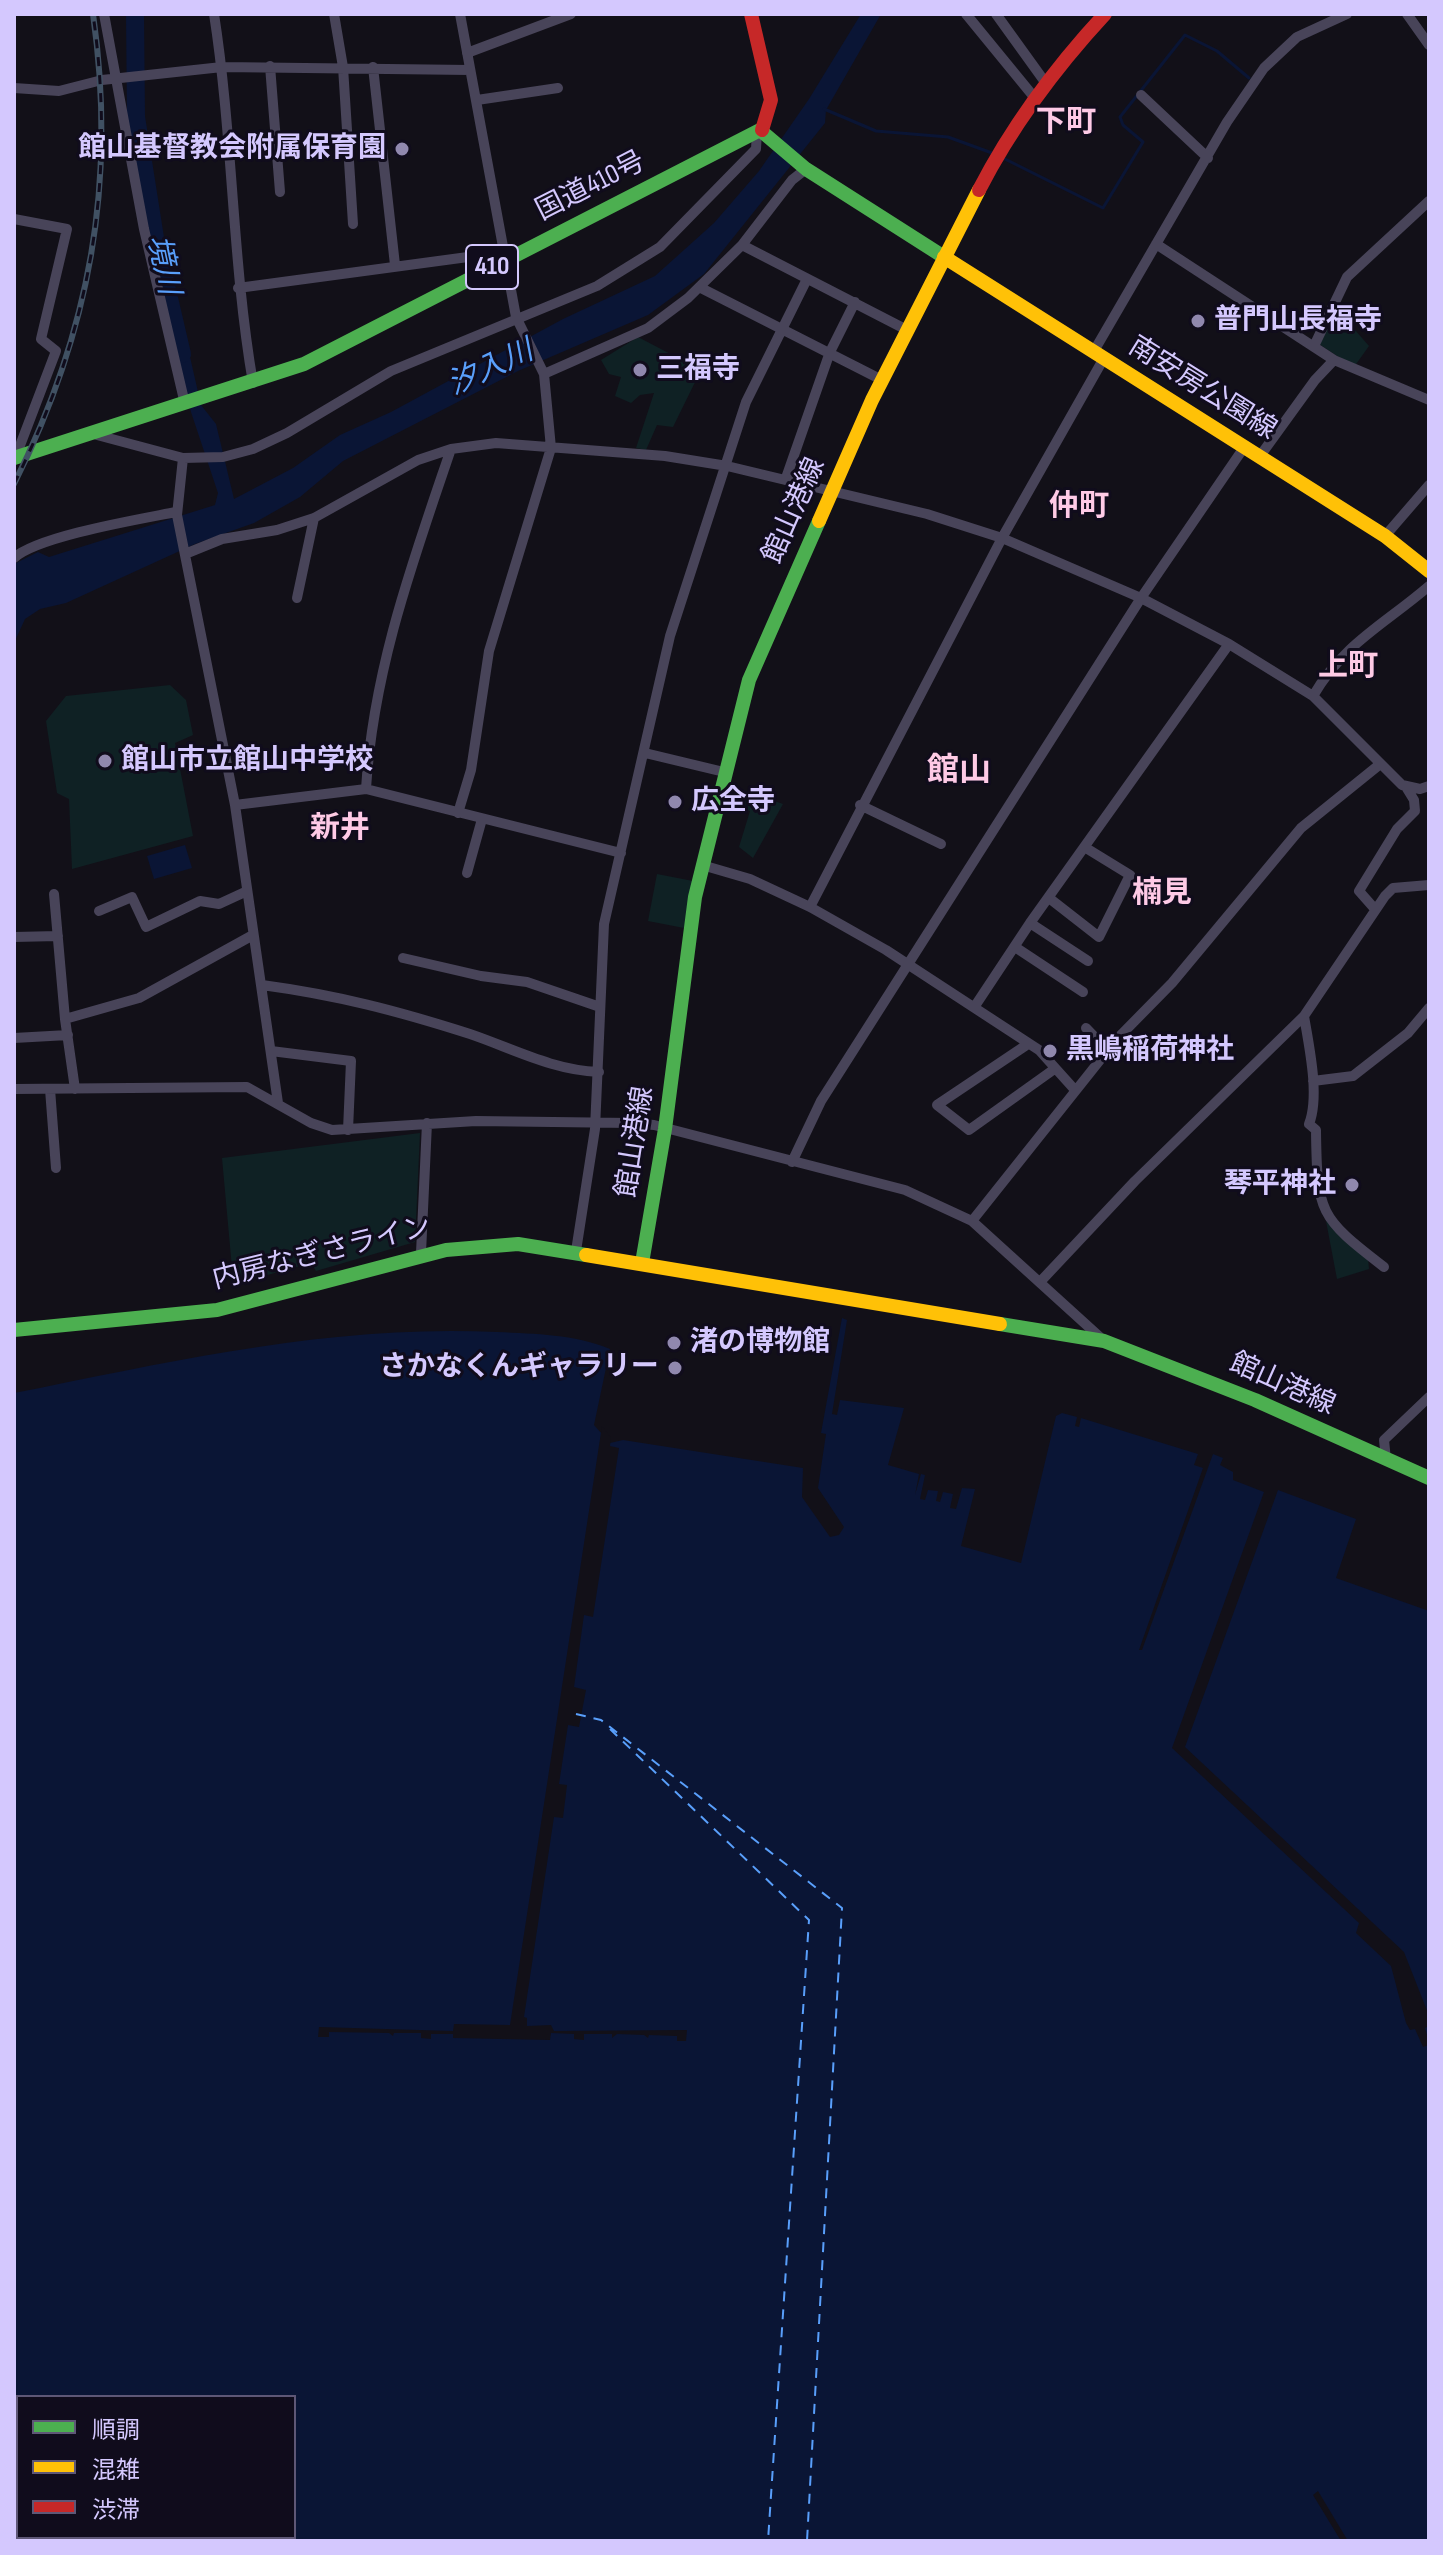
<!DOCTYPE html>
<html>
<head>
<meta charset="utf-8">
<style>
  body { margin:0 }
  #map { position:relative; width:1443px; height:2555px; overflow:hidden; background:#121018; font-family:"Sofia Sans Condensed","Noto Sans JP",sans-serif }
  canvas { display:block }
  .frame { position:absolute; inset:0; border:16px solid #d4c8fe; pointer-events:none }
  .legend { position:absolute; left:16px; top:2395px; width:280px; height:144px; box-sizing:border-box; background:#100c1c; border:2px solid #5e5776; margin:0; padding:10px 14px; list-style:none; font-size:24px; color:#d4c8fe }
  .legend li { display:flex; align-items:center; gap:16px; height:40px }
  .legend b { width:40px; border:2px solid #5e5776 }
</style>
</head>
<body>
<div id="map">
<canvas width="1443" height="2555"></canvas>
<div class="frame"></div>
<ul class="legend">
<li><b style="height:10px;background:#4caf50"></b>順調</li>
<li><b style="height:10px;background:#ffc107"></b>混雑</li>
<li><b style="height:10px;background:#c62828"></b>渋滞</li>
</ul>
</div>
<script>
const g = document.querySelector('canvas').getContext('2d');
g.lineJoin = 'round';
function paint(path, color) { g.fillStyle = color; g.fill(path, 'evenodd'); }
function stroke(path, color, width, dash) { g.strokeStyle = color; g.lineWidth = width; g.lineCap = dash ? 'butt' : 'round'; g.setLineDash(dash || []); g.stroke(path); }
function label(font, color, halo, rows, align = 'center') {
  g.font = font + ' "Sofia Sans Condensed","Noto Sans JP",sans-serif'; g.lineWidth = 6; g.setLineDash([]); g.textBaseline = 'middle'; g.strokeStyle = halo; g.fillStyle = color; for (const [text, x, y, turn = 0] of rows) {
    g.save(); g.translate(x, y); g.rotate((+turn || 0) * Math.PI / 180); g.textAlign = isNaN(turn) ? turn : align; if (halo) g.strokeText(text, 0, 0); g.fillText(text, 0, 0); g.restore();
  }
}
paint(new Path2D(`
  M 1331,322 L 1355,330 L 1369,346 L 1354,367 L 1319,344 Z
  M 638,337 L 701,370 L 673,427 L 657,425 L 646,450 L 636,448 L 654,393 L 640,395 L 631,403 L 615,396 L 621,377 L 609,374 L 601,360 Z
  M 170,685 L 186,700 L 193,735 L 175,743 L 193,836 L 72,869 L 69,799 L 57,793 L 46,721 L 66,696 Z
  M 729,785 L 783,804 L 753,858 L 739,847 L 750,811 L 727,802 Z
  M 657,874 L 693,881 L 684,928 L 648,921 Z
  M 420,1133 L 415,1242 L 316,1271 L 311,1263 L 242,1282 L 233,1279 L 222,1158 Z
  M 1326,1221 L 1368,1258 L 1369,1269 L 1337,1279 Z`), '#0f2124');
paint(new Path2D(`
  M 861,14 L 881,14 L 826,110 L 825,123 L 704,274 L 648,315 L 518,371 L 343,461 L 300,497 L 254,523 L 195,544 L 66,603 L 40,609 L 25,619 L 14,643 L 14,564 L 38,552 L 49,557 L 215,505 L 218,493 L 191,412 L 173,334 L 182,332 L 185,335 L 201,405 L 216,424 L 234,499 L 293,468 L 340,435 L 391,412 L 563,319 L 655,276 L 714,223 L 759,171 L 809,99 Z
  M 185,845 L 192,868 L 154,879 L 147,856 Z
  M 842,1318 L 847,1320 L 832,1414 L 837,1415 L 840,1400 L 904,1408 L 888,1465 L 919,1474 L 915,1495 L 921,1474 L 925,1475 L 920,1499 L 925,1500 L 928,1490 L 938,1491 L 936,1501 L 940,1502 L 943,1492 L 953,1494 L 950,1508 L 956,1509 L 962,1488 L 975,1489 L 961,1546 L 1021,1563 L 1056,1416 L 1062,1413 L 1077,1417 L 1075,1426 L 1079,1427 L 1081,1418 L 1198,1454 L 1194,1465 L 1203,1468 L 1139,1650 L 1142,1650 L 1213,1454 L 1223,1458 L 1220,1465 L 1233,1472 L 1233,1480 L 1264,1492 L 1172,1748 L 1359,1923 L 1356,1933 L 1391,1966 L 1406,2023 L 1410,2030 L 1415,2029 L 1423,2047 L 1429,2045 L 1429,2541 L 1348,2541 L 1318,2491 L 1313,2495 L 1341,2541 L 14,2541 L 14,1393 C 174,1361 332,1324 497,1332 C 537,1334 573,1334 610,1349 L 594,1425 L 610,1443 L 623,1440 L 803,1468 L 802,1497 L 830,1537 L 839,1535 L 844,1527 L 818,1488 L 826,1434 L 821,1433 ZM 18,2397 L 294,2397 L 294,2537 L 18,2537 Z
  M 1278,1490 L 1356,1519 L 1336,1578 L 1429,1611 L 1429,2042 L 1425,2028 L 1429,2026 L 1428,2013 L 1404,1952 L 1185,1747 Z`), '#0a1535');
paint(new Path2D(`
  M 602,1426 L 611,1438 L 610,1446 L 619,1448 L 593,1617 L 584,1615 L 574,1687 L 586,1690 L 579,1727 L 568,1725 L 559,1784 L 567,1785 L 563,1818 L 554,1817 L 524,2017 L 527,2018 L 527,2026 L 551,2025 L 554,2031 L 687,2030 L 686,2041 L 677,2041 L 677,2036 L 649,2035 L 648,2038 L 644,2035 L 617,2034 L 612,2038 L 612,2034 L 584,2034 L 584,2040 L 574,2039 L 574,2034 L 551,2033 L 550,2040 L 453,2038 L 453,2034 L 431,2034 L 431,2039 L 421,2038 L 421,2033 L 394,2033 L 393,2036 L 389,2033 L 329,2032 L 329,2037 L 318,2037 L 319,2027 L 453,2031 L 454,2024 L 510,2025 Z`), '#121018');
stroke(new Path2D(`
  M 824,109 L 876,131 L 948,137 L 992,153
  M 1003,158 L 1103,208 L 1143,142 L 1123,125 L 1120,117 L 1185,35 L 1217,51 L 1249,78`), '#0a1535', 3);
stroke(new Path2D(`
  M 135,14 L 136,117 L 155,238 L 182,354`), '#0a1535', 18);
stroke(new Path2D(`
  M 576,1714 L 601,1720 L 842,1908 L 807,2541
  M 610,1729 L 809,1920 L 768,2541`), '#599ffb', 2, [10, 8]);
stroke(new Path2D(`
  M 104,14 L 144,229 L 185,404
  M 214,14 C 233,136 232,261 253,383
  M 334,14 L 343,67 L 353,224
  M 966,14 L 1034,97
  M 996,14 L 1045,82
  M 1407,14 L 1429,45
  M 467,53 L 571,14
  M 270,66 L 280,192
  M 373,67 L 395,265
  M 14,88 L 59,91 L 102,80 L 222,67 L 470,70
  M 1141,95 L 1208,158
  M 477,100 L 558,88
  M 14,219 L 67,229 L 41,339 L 56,351 L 16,456
  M 1156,244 L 1334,360
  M 742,245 L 907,330
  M 238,288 L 505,252
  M 701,288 L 882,380
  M 1315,344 L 1347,277 L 1429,201
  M 1094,351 L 1227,122 L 1264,68 L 1297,37 L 1347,14
  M 544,374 L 648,328 L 688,298 L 742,245 L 792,180 L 806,169
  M 97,435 L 183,458 L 223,457 L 253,449 L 287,433 L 391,371 L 597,286 L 660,247 L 756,149 L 757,131
  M 1260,456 L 1315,380 L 1334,360 L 1429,400
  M 183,458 L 177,515 L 235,805 L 278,1103
  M 786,478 L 830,352 L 855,302
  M 1385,536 L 1429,485
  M 185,554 L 222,539 L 277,530 L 314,518 L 418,460 L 451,449 L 496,443 L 665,456 L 727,466 L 927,514 L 1002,538 L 1141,598 L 1229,644 L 1313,696 L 1402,785 L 1420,789 L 1429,786
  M 14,558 C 38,536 141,519 176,512
  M 297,598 L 314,518
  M 1313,696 C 1344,643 1385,624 1429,586
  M 645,753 L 724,772
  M 366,789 C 373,670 413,561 451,449
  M 235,805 L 366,789 L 621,853
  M 860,805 L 941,844
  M 458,813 L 471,770 L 489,651 L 551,448 L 544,374 L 516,317 L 460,14
  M 702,865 L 750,879 L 810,907 L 886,950 L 1039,1050 L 1075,1090
  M 467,873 L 482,819
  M 54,894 L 65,1019 L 75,1089
  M 1049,898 L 1099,937 L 1130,875 L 1086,848
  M 810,907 L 1002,538 L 1104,358
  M 1374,908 L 1359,891 L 1397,829 L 1415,811 L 1414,800 L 1406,787
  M 99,911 L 132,897 L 146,927 L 200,901 L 219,904 L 245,892
  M 1030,923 L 1088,961
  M 14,937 L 58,936
  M 1015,947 L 1083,992
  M 403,958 L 481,976 L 527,982 L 600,1007
  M 262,985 C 337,995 398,1011 470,1034 C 514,1049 552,1070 599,1072
  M 975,1006 L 1030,923 L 1229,644
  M 1304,1016 C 1309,1046 1320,1096 1309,1124 L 1316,1130 C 1317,1213 1319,1217 1384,1267
  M 65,1019 L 139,998 L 253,935
  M 1086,1028 L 1108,1051
  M 14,1038 L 68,1035
  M 1028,1044 L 937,1105 L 969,1130 L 1053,1070
  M 271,1051 L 351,1061 L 348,1130
  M 1313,1081 L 1353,1076 L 1408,1033 L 1429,1008
  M 14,1089 L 247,1087 L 311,1123 L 332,1130 L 476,1121 L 630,1123 L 654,1125 L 905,1190 L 972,1221 L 1102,1339
  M 50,1089 L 56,1168
  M 792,1162 L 821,1101 L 856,1046 L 1141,598 L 1245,446
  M 972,1221 L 1116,1040 L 1172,983 L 1301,828 L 1379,765
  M 576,1251 L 595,1129 L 604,924 L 670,636 L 746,402 L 807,279
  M 421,1253 L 427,1123
  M 1040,1282 L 1135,1181 L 1304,1016 L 1385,896 L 1393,888 L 1429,885
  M 1386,1460 L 1384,1440 L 1429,1397`), '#484459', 10);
stroke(new Path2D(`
  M 14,458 L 304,364 L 760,130 L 806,169 L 944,257
  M 642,1263 L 665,1129 L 695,897 L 749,680 L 819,521
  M 1000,1324 L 1104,1341 L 1255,1400 L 1429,1478
  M 14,1330 L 217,1310 L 446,1250 L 518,1244 L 586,1255`), '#4caf50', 14);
stroke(new Path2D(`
  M 944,257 L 1385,536 L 1429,571
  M 819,521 L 872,400 L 979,190
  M 586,1255 L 1000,1324`), '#ffc107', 14);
stroke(new Path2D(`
  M 751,14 L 771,100 L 762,130
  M 979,190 C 1013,124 1055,68 1105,14`), '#c62828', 14);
const rail = new Path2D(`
  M 14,484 C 90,332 117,182 93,14`);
stroke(rail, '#405163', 6);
stroke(rail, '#100c1c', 3, [9]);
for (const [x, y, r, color] of [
  [402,149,8,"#9088ae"],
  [1198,321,8,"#9088ae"],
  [640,370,8,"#9088ae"],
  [105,761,8,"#9088ae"],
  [675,802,8,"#9088ae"],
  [1050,1051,8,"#9088ae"],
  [1352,1185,8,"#9088ae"],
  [674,1343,8,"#9088ae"],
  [675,1368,8,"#9088ae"]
]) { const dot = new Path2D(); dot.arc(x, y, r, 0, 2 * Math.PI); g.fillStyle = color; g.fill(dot); stroke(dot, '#100c1c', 3); }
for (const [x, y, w] of [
  [492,267,52]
]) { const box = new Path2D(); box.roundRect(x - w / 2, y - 22, w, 44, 6); g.fillStyle = '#100c1c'; g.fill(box); stroke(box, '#d4c8fe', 2); }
label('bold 26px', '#d4c8fe', null, [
  ["410",492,267]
]);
label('bold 28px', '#d4c8fe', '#100c1c', [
  ["館山基督教会附属保育園",386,149,"right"],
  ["普門山長福寺",1214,321],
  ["三福寺",656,370],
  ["館山市立館山中学校",121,761],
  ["広全寺",691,802],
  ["黒嶋稲荷神社",1066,1051],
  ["琴平神社",1336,1185,"right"],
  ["渚の博物館",690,1343],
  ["さかなくんギャラリー",659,1368,"right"]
], 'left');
label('28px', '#d4c8fe', '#100c1c', [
  ["国道410号",591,187,-27],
  ["南安房公園線",1202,389,32],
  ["館山港線",795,511,-66],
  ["館山港線",636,1142,-81],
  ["内房なぎさライン",322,1254,-14],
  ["館山港線",1282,1385,24]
]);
label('bold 30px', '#fecae6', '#100c1c', [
  ["下町",1066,123],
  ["仲町",1079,507],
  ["上町",1348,667],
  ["新井",340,829],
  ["楠見",1162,894]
]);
label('italic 30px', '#599ffb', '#100c1c', [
  ["境川",162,265,78],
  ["汐入川",491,369,-25]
]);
label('bold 32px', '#fecae6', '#100c1c', [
  ["館山",959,772]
]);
</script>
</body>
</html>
